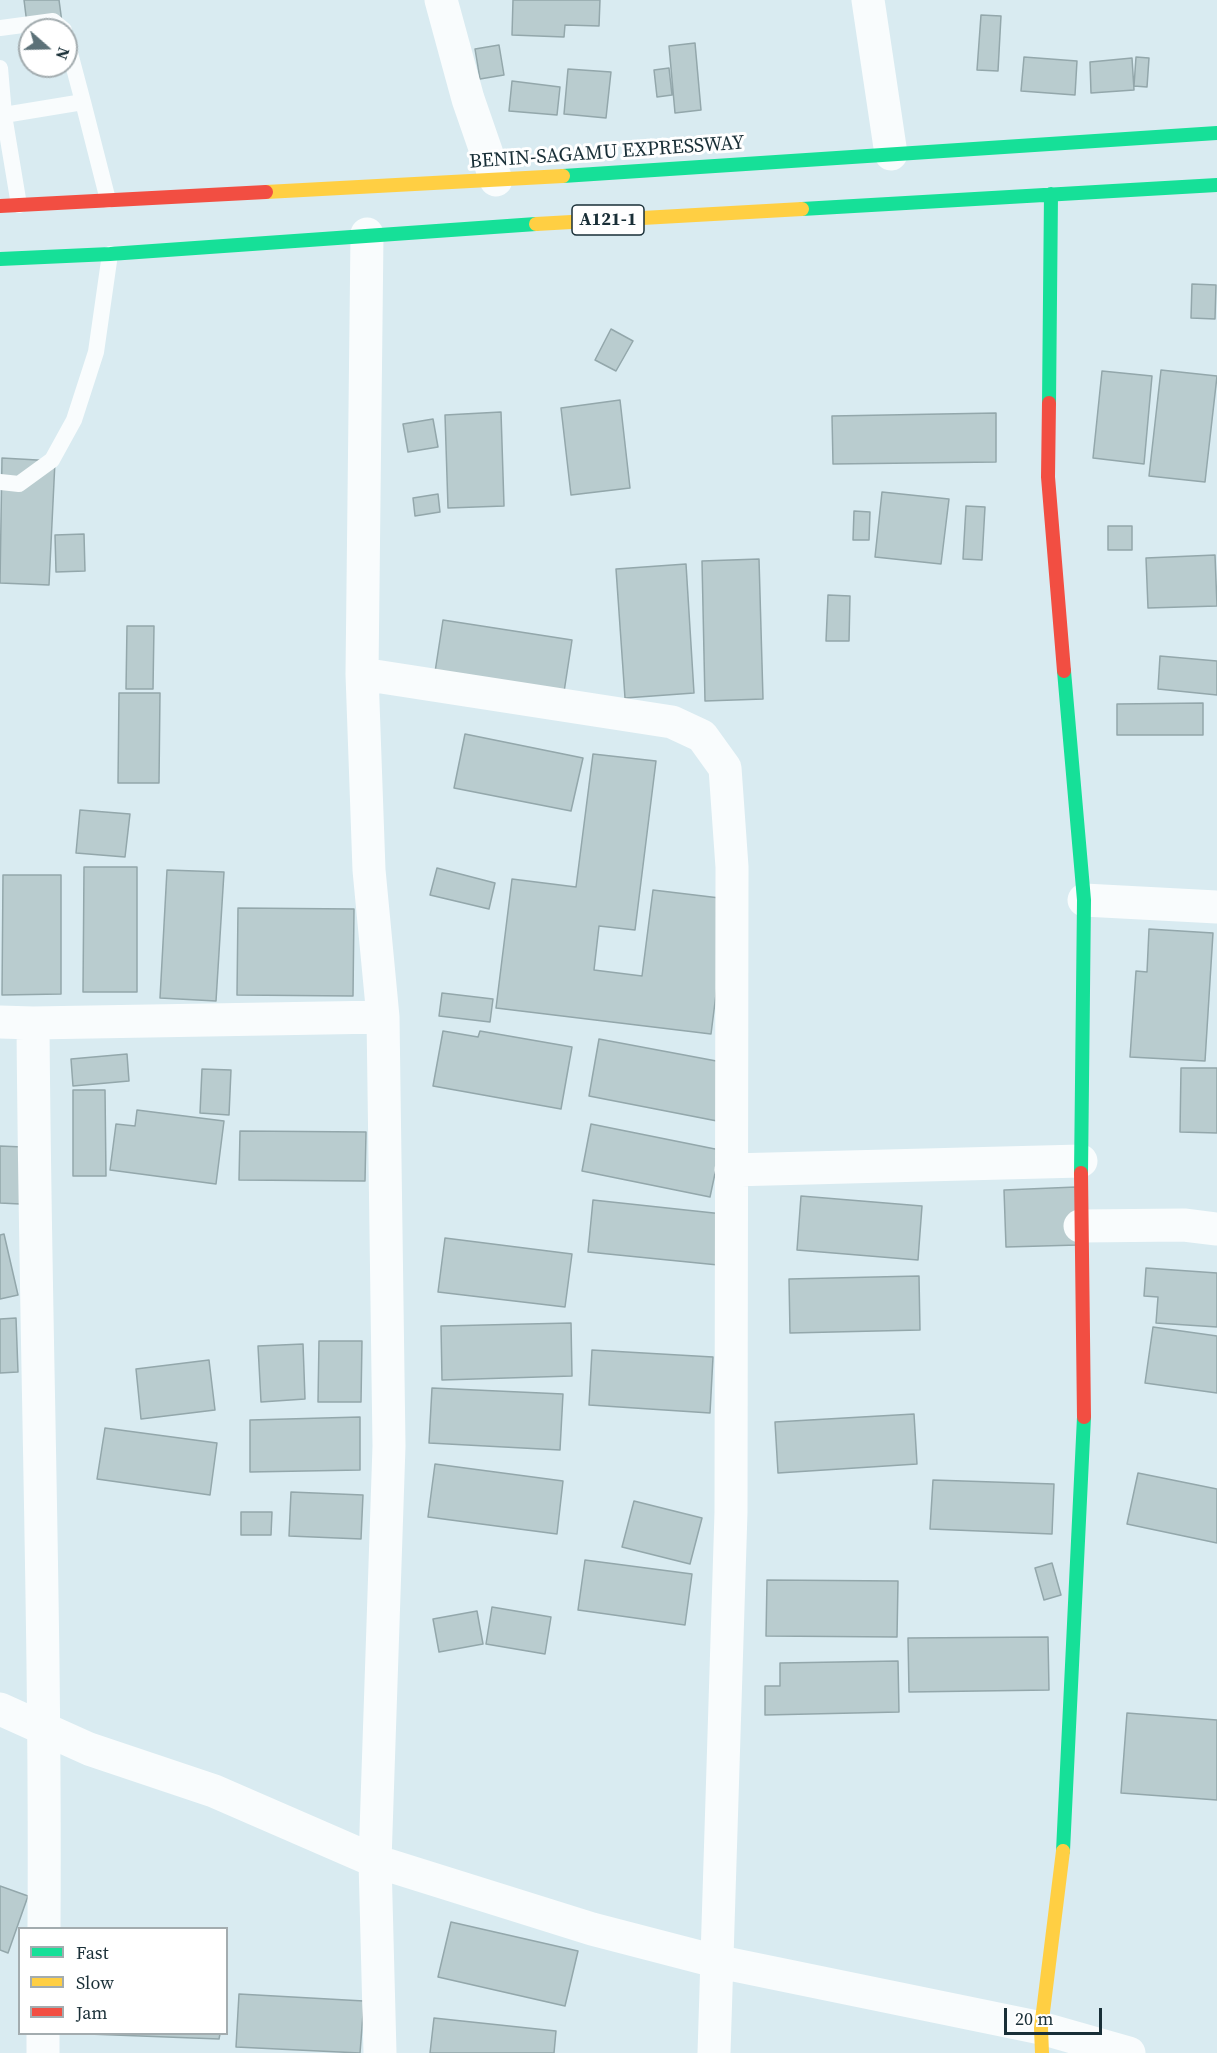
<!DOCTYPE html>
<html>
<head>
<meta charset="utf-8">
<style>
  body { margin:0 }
  #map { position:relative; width:1217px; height:2053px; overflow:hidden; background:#d9ebf1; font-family:"Source Serif 4",serif }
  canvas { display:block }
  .legend { position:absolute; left:18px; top:1927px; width:210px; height:108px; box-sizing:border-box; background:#fff; border:2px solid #a3acaf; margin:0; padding:8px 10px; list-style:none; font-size:18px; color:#192f37 }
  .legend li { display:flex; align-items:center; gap:12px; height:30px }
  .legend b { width:30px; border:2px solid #a3acaf }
  .north { position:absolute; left:18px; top:18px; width:60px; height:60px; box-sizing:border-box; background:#fff; border:2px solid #a3acaf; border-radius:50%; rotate:110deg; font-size:16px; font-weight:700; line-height:24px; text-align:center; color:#192f37 }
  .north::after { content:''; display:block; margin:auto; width:21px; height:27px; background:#5c7178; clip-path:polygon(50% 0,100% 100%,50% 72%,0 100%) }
  .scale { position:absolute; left:1004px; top:2008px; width:98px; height:27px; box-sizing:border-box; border:3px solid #192f37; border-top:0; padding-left:8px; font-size:18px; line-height:21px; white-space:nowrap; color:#192f37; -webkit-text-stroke:4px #fff; paint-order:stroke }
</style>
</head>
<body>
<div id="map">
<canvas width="1217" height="2053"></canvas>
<ul class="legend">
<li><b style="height:8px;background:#16e098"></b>Fast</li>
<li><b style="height:8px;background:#ffcf43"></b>Slow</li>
<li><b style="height:8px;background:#f24e42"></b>Jam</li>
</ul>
<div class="north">N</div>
<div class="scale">20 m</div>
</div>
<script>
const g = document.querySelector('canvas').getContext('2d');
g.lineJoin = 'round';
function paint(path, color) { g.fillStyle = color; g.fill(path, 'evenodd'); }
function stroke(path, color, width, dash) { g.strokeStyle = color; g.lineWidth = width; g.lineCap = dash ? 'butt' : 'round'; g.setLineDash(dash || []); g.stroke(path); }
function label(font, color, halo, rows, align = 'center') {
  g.font = font + ' "Source Serif 4",serif'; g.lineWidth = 6; g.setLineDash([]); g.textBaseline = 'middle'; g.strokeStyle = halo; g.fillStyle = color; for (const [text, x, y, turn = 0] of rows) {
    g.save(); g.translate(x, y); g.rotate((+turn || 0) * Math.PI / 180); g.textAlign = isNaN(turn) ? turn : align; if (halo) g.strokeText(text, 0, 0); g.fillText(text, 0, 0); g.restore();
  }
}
const building = new Path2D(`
  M 24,0 L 59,0 L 63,30 L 30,30 L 30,48 Z
  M 513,0 L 600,0 L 599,26 L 565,25 L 564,37 L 512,35 Z
  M 981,15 L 1001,16 L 998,71 L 977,70 Z
  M 695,43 L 701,110 L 675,113 L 669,46 Z
  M 499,45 L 504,75 L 480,79 L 475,49 Z
  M 1024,57 L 1077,61 L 1075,95 L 1021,91 Z
  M 1136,57 L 1149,58 L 1147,87 L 1134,86 Z
  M 1132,58 L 1134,90 L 1091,93 L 1090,62 Z
  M 32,66 L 66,66 L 68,67 L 33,73 Z
  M 669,68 L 672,95 L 657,97 L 654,70 Z
  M 568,69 L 611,72 L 606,118 L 564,114 Z
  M 512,81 L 560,87 L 557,115 L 509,111 Z
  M 1192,284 L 1216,285 L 1215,319 L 1191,318 Z
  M 611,329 L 633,341 L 616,371 L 595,360 Z
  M 1161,370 L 1217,376 L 1205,482 L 1149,476 Z
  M 1102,371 L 1152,376 L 1144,464 L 1093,458 Z
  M 620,400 L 630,488 L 571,495 L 561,408 Z
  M 501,412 L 504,506 L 448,508 L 445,415 Z
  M 996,413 L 996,462 L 833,464 L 832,416 Z
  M 433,419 L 438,447 L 408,452 L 403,424 Z
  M 2,458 L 55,461 L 49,585 L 0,583 Z
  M 882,492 L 949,499 L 941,564 L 875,557 Z
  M 438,494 L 440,512 L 415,516 L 413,498 Z
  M 966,506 L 985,507 L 982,560 L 963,559 Z
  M 854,511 L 870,512 L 869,540 L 853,540 Z
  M 1108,526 L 1132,526 L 1132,550 L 1108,550 Z
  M 84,534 L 85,571 L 56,572 L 55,535 Z
  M 1215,555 L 1217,606 L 1148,608 L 1146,558 Z
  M 759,559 L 763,699 L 705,701 L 702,561 Z
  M 686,564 L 694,693 L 625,698 L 616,569 Z
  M 828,595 L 850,596 L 849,641 L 826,641 Z
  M 443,620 L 572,640 L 564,692 L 435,672 Z
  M 127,626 L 154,626 L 153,689 L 126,689 Z
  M 1160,656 L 1217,661 L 1217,695 L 1158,689 Z
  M 119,693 L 160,693 L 159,783 L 118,783 Z
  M 1203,703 L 1203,735 L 1117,735 L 1117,704 Z
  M 465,734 L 583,758 L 571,811 L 454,788 Z
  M 593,754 L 656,761 L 635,930 L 599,926 L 594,970 L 642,976 L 653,890 L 728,899 L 711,1034 L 496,1008 L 512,879 L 576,887 Z
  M 80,810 L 130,814 L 125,857 L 76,853 Z
  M 84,867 L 137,867 L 137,992 L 83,992 Z
  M 437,868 L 495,883 L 489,909 L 430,895 Z
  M 167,870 L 224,872 L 216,1001 L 160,998 Z
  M 3,875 L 61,875 L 61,994 L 2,995 Z
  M 238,908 L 354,909 L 353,996 L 237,995 Z
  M 1149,929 L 1213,933 L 1205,1061 L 1130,1057 L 1136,971 L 1147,972 Z
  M 442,993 L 493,999 L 490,1022 L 439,1016 Z
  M 443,1031 L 478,1037 L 480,1031 L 572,1047 L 561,1109 L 433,1086 Z
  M 599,1039 L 727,1063 L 717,1121 L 589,1096 Z
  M 127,1054 L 129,1081 L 73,1086 L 71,1059 Z
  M 1181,1068 L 1217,1068 L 1217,1133 L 1180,1132 Z
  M 202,1069 L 231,1070 L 229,1115 L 200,1113 Z
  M 73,1090 L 105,1090 L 106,1176 L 73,1176 Z
  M 137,1110 L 224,1121 L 216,1184 L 110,1170 L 116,1124 L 135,1126 Z
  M 591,1124 L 720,1150 L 710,1197 L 582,1171 Z
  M 240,1131 L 366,1132 L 365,1181 L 239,1180 Z
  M 0,1146 L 23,1147 L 20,1204 L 0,1203 Z
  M 1076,1187 L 1078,1245 L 1006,1247 L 1004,1190 Z
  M 801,1196 L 922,1206 L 918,1260 L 797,1250 Z
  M 593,1200 L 723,1214 L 718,1265 L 588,1252 Z
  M 4,1234 L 18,1295 L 0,1299 L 0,1235 Z
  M 445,1238 L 572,1254 L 565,1307 L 438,1292 Z
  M 1146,1268 L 1217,1273 L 1217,1327 L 1156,1323 L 1158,1297 L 1144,1296 Z
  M 919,1276 L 920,1330 L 790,1333 L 789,1279 Z
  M 16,1318 L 18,1372 L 0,1373 L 0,1319 Z
  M 571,1323 L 572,1376 L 442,1380 L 441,1326 Z
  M 1153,1327 L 1217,1336 L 1217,1393 L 1145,1383 Z
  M 319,1341 L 362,1341 L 361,1402 L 318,1402 Z
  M 303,1344 L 305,1399 L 261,1402 L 258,1346 Z
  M 592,1350 L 713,1357 L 710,1413 L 589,1405 Z
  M 209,1360 L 215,1410 L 141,1419 L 136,1369 Z
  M 432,1388 L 563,1394 L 560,1450 L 429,1443 Z
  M 914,1414 L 917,1464 L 778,1473 L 775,1422 Z
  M 360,1417 L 360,1470 L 250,1472 L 250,1420 Z
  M 105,1428 L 217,1443 L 210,1495 L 97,1479 Z
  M 435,1464 L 563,1481 L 557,1534 L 428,1517 Z
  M 1138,1473 L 1217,1489 L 1217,1543 L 1127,1524 Z
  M 933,1480 L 1054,1484 L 1052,1534 L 930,1529 Z
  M 291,1492 L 363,1495 L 361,1539 L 289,1536 Z
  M 634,1501 L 702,1518 L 690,1564 L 622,1547 Z
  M 241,1512 L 272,1512 L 271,1535 L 241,1535 Z
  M 585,1560 L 692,1574 L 685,1625 L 578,1610 Z
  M 1052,1563 L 1061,1595 L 1044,1600 L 1035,1568 Z
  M 767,1580 L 898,1581 L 897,1637 L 766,1636 Z
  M 492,1607 L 551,1617 L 545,1654 L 486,1644 Z
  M 477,1611 L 483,1644 L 439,1652 L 433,1619 Z
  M 1048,1637 L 1049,1690 L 909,1692 L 908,1638 Z
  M 898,1661 L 899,1712 L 765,1715 L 765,1686 L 780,1686 L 780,1663 Z
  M 1127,1713 L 1217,1720 L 1217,1800 L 1121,1793 Z
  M 0,1886 L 28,1896 L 8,1953 L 0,1950 Z
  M 451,1922 L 578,1951 L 565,2006 L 438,1977 Z
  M 239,1994 L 364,2001 L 360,2053 L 236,2047 Z
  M 434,2018 L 556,2031 L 554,2053 L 430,2053 Z
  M 88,2034 L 220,2034 L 219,2039 Z`);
paint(building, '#b9cccf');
stroke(building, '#93a7ab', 1.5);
stroke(new Path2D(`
  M 0,28 L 53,21 L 64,30
  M 66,38 L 83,102
  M 0,68 L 4,115
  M 19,205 L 4,115 L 83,102 L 108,200
  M 0,482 L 19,484 L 52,460 L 74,420 L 96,352 L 110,254`), '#f9fcfd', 16);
stroke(new Path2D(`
  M 441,0 L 468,99 L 496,180
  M 868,0 L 891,154
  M 367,234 L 362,674 L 369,870 L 383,1017 L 389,1446 L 375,1861 L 380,2053
  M 362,674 L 672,722 L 702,736 L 725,768 L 732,867 L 731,1512 L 714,2053
  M 1084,900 L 1217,907
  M 0,1022 L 33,1023 L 383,1017
  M 33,1023 C 35,1325 46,1627 44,1928
  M 731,1170 L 1081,1161
  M 1080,1226 L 1184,1225 L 1217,1229
  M 0,1709 L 89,1749 L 214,1791 L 375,1861 L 592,1929 L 715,1961 L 1041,2028 L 1129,2053
  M 43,2053 L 43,2034`), '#f9fcfd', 33);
stroke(new Path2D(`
  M 563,176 L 1217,133
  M 802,209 L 1217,185
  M 0,259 L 110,254 L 536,224
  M 1049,403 L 1051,194
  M 1064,671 L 1084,900 L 1081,1173
  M 1063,1851 L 1084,1417`), '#16e098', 14);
stroke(new Path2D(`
  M 266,192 L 563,176
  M 536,224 L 802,209
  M 1042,2053 L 1041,2028 L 1063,1851`), '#ffcf43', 14);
stroke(new Path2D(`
  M 0,206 L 266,192
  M 1049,403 L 1048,477 L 1064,671
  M 1081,1173 L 1084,1417`), '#f24e42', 14);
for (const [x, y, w] of [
  [608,220,72]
]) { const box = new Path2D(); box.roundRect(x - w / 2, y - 15, w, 30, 4.5); g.fillStyle = '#fff'; g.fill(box); stroke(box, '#192f37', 1.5); }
label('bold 18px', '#192f37', null, [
  ["A121-1",608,220]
]);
label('20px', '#192f37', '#fff', [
  ["BENIN-SAGAMU EXPRESSWAY",607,153,-4]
]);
</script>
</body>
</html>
